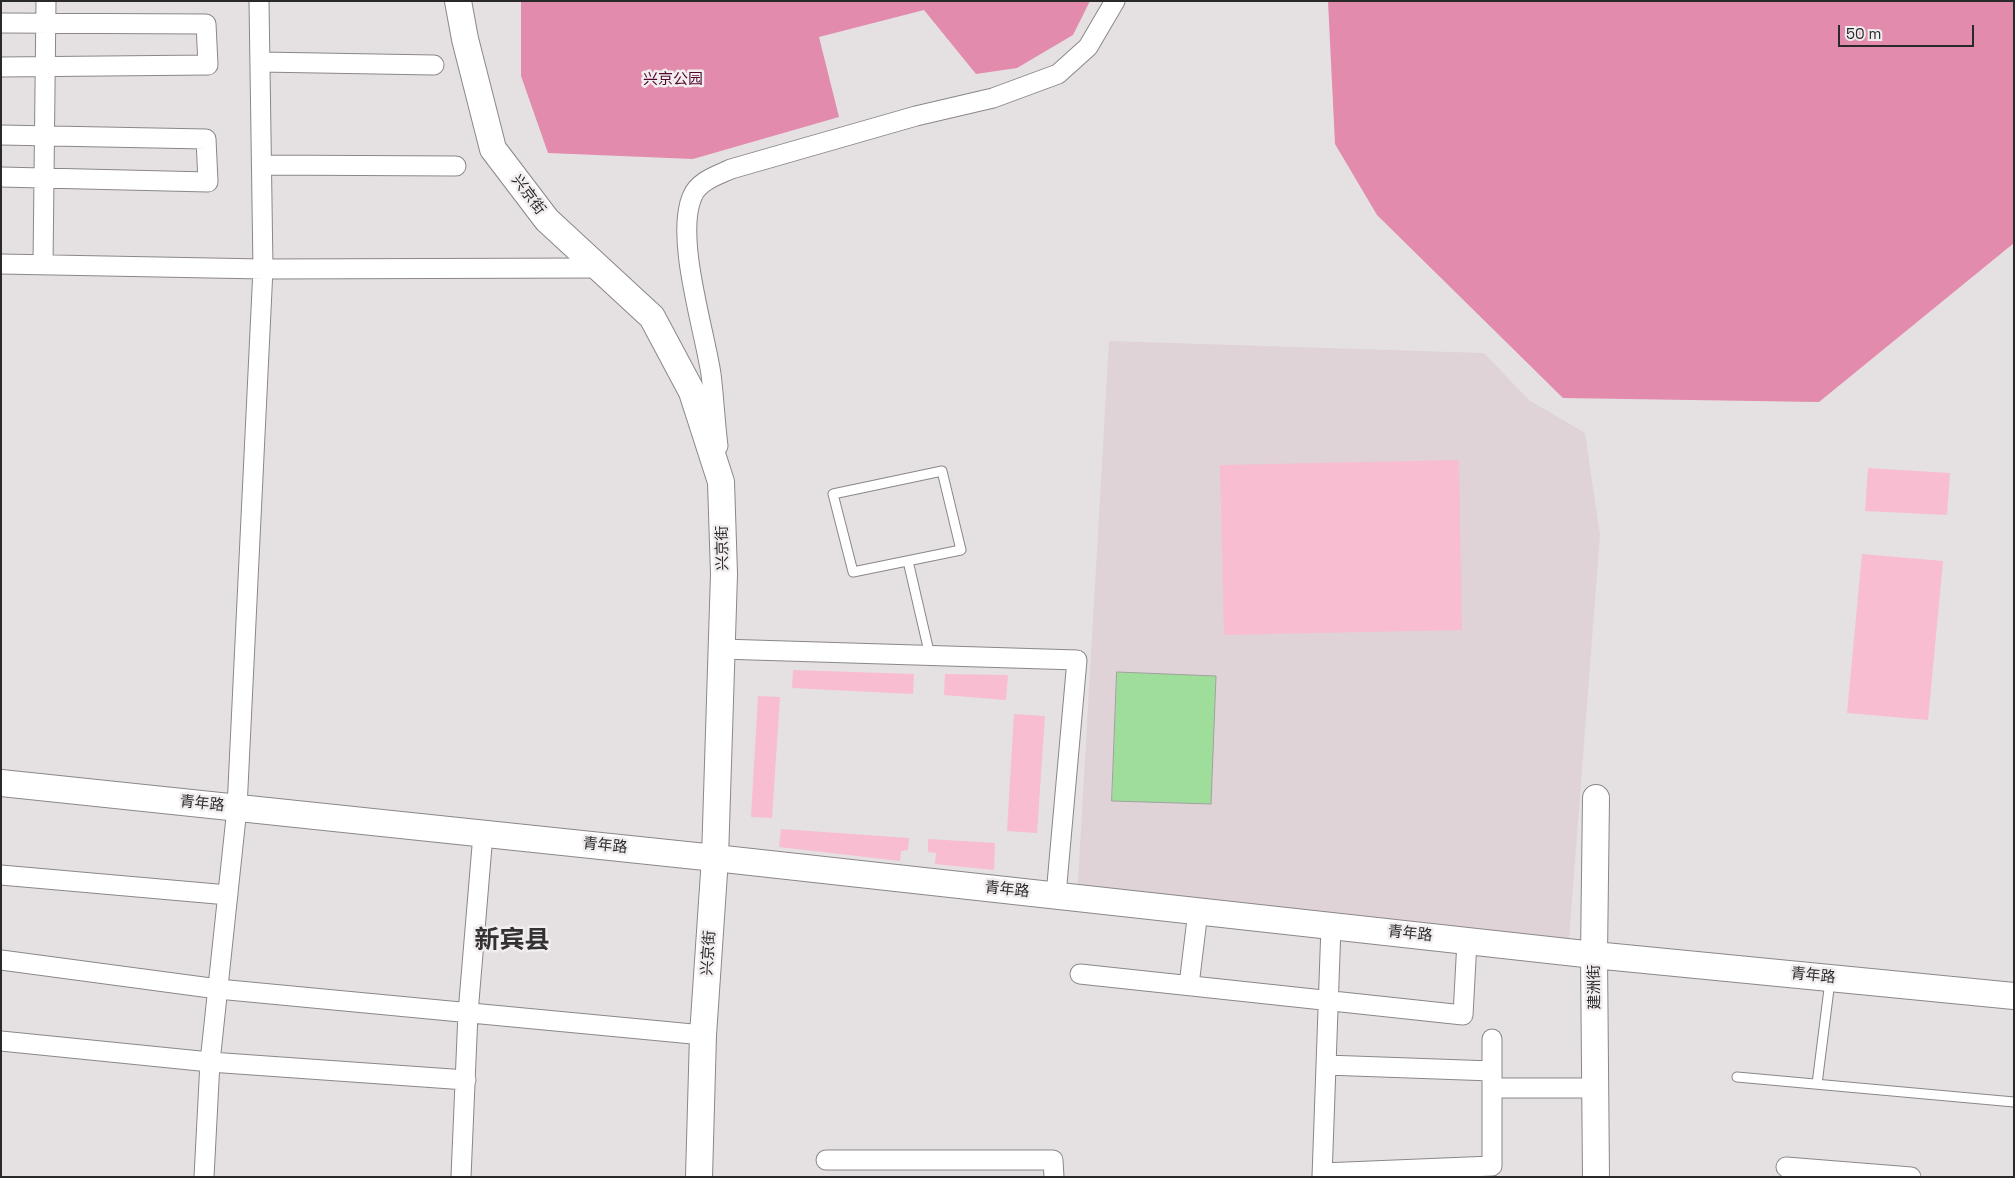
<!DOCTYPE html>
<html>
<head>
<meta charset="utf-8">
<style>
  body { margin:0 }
  #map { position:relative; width:2015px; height:1178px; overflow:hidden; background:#e5e1e2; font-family:"Space Grotesk",sans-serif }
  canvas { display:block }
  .frame { position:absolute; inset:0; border:2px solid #2a2929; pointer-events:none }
  .scale { position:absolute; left:1838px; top:25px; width:136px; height:22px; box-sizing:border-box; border:2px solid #2a2929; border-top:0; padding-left:6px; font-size:15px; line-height:18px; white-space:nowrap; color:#2a2929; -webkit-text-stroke:4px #f2eeef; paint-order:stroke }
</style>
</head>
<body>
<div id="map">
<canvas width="2015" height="1178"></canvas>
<div class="frame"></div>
<div class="scale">50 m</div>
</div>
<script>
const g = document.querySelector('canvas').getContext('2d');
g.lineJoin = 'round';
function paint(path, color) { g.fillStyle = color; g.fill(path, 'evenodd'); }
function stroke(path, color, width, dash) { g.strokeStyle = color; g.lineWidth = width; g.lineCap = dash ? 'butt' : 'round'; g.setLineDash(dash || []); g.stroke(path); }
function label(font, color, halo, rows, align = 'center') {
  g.font = font + ' "Space Grotesk","Noto Sans SC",sans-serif'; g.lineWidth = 5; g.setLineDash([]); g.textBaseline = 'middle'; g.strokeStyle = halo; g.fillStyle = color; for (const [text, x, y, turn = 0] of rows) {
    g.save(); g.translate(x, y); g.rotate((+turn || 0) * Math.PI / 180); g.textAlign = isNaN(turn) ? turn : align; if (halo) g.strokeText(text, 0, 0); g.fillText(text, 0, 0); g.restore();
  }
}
paint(new Path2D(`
  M 1109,341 L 1484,353 L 1529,400 L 1585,433 L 1600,535 L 1568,952 L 1077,898 Z`), '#dfd3d7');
paint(new Path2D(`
  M 1459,460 L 1462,630 L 1224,635 L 1220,465 Z
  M 1868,468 L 1950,473 L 1947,515 L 1865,511 Z
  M 1862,554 L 1943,561 L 1928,720 L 1847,713 Z
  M 793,670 L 914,674 L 913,694 L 792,688 Z
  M 945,674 L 1008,675 L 1006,700 L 944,695 Z
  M 758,696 L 780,697 L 772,818 L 751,817 Z
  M 1014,714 L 1045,716 L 1037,833 L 1007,831 Z
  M 781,829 L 909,838 L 908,850 L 901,851 L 900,861 L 779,847 Z
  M 928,839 L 995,843 L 994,870 L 935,864 L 936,853 L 928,852 Z`), '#f8bdd1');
paint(new Path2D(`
  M 521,1 L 1090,1 L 1073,35 L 1017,68 L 976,74 L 924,10 L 819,37 L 839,117 L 693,159 L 548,153 L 521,76 Z
  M 1328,1 L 2014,1 L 2014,243 L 1819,402 L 1563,398 L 1377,215 L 1335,144 Z`), '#e28bac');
const building = new Path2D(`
  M 1117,672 L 1216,676 L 1211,804 L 1112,801 Z`);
paint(building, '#9fde9a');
stroke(building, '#a0a2a0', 1);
const lane = new Path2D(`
  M 942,471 L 961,550 L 853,572 L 833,494 Z
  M 908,561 L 930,656
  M 1737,1077 L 2014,1102
  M 1817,1084 L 1830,981`);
const street = new Path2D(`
  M 1,23 L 206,24 L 208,65 L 1,67
  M 260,62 L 434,65
  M 1,135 L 206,139 L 208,182 L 1,177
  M 262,165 L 456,166
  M 1,264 L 263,269 L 599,268
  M 43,265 L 46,1
  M 718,446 C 715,422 714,398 711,374 C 704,328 675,238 692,197 C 698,181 718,175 731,169 L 916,116 L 993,98 L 1058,74 L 1088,47 L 1115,1
  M 721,649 L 1077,660 L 1056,895
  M 1,875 L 228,895
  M 1,960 L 218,989 L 703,1035
  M 1080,974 L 1463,1015 L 1467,941
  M 1189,985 L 1198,911
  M 1,1041 L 210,1062 L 466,1080
  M 1326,1065 L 1492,1071
  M 1492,1088 L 1596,1088
  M 826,1160 L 1053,1160 L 1054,1177
  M 1786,1167 L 1911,1177
  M 1322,1173 L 1492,1166 L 1492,1039
  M 204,1177 L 210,1062 L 237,808 L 263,269 L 259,1
  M 461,1177 L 468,1013 L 483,834
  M 1322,1177 L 1331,926`);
const secondary = new Path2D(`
  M 458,1 L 465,39 L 493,149 L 547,220 L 652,317 L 692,392 L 721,482 L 724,574 L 715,858 L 703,1035 L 699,1177
  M 1,783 L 715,858 L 1594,955 L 2014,996
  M 1596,798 L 1594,955 L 1596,1177`);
stroke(lane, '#8b8788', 11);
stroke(street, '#8b8788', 21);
stroke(secondary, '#8b8788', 28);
stroke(lane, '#fff', 9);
stroke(street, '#fff', 19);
stroke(secondary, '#fff', 26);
label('15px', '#54052e', '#f2eeef', [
  ["兴京公园",673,80]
]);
label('15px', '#2a2929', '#f2eeef', [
  ["兴京街",528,195,53],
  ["兴京街",723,548,-91],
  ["青年路",202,804,6],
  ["青年路",605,846,6],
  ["青年路",1007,890,6],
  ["青年路",1410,934,6],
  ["兴京街",709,953,-86],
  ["青年路",1813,976,6],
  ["建洲街",1595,987,-91]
]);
label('bold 25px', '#343132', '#f2eeef', [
  ["新宾县",512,941]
]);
</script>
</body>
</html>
